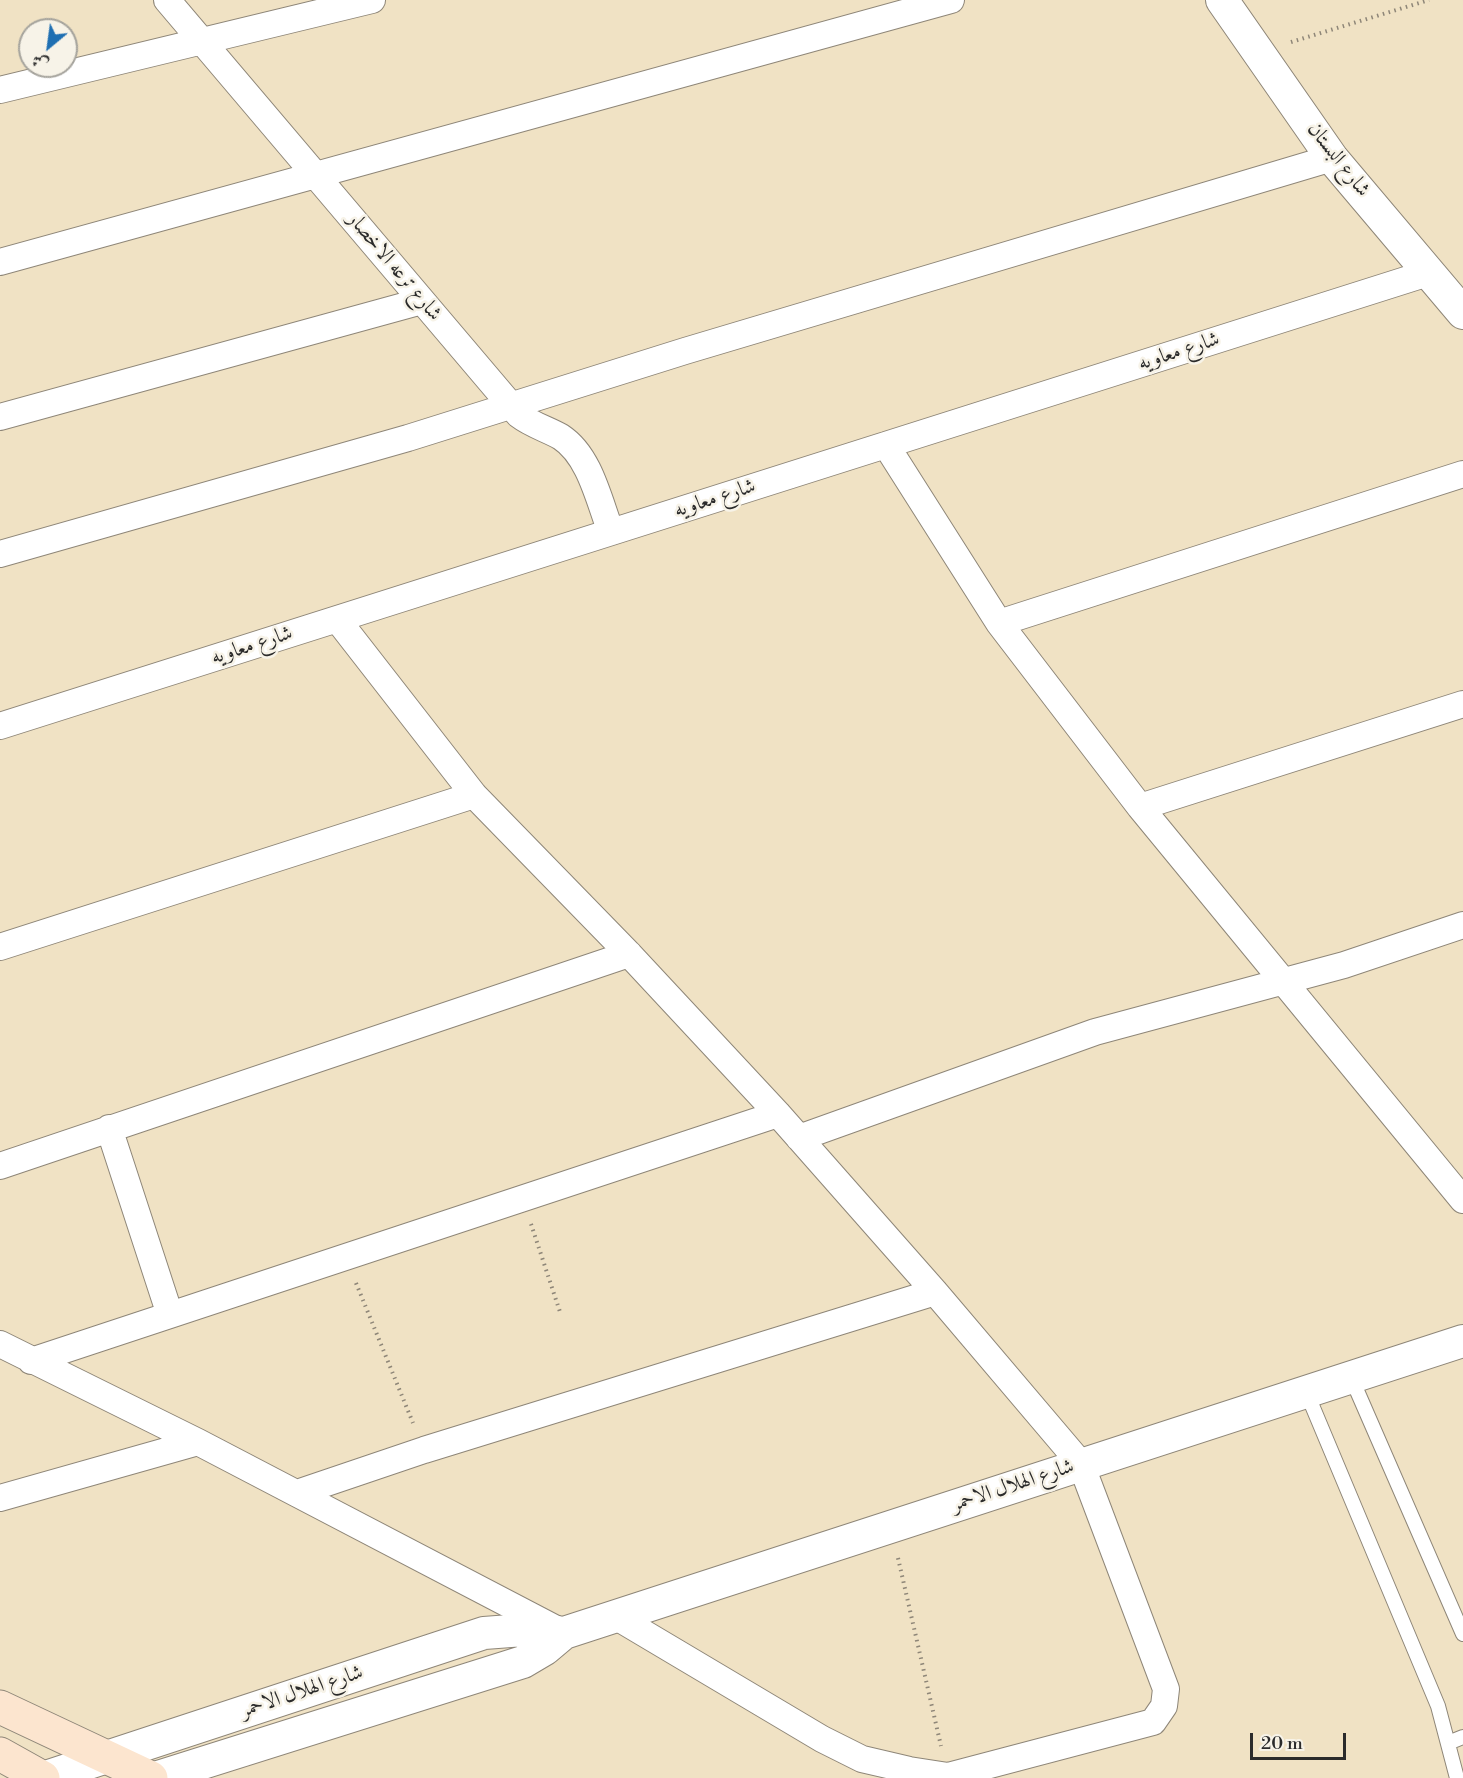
<!DOCTYPE html>
<html>
<head>
<meta charset="utf-8">
<style>
  body { margin:0 }
  #map { position:relative; width:1463px; height:1778px; overflow:hidden; background:#f0e2c4; font-family:"Libre Bodoni",Amiri,serif }
  canvas { display:block }
  .north { position:absolute; left:18px; top:18px; width:60px; height:60px; box-sizing:border-box; background:#f7f3e8; border:2px solid #a5a39c; border-radius:50%; rotate:209deg; font-size:16px; font-weight:700; line-height:24px; text-align:center; color:#2b2b2b }
  .north::after { content:''; display:block; margin:auto; width:21px; height:27px; background:#1f6fb2; clip-path:polygon(50% 0,100% 100%,50% 72%,0 100%) }
  .scale { position:absolute; left:1250px; top:1733px; width:96px; height:27px; box-sizing:border-box; border:3px solid #2b2b2b; border-top:0; padding-left:8px; font-size:18px; line-height:21px; white-space:nowrap; color:#2b2b2b; -webkit-text-stroke:4px #f7f3e8; paint-order:stroke }
</style>
</head>
<body>
<div id="map">
<canvas width="1463" height="1778"></canvas>
<div class="north">ش</div>
<div class="scale">20 m</div>
</div>
<script>
const g = document.querySelector('canvas').getContext('2d');
g.lineJoin = 'round';
function stroke(path, color, width, dash) { g.strokeStyle = color; g.lineWidth = width; g.lineCap = dash ? 'butt' : 'round'; g.setLineDash(dash || []); g.stroke(path); }
function label(font, color, halo, rows, align = 'center') {
  g.font = font + ' "Libre Bodoni",Amiri,serif'; g.lineWidth = 5; g.setLineDash([]); g.textBaseline = 'middle'; g.strokeStyle = halo; g.fillStyle = color; for (const [text, x, y, turn = 0] of rows) {
    g.save(); g.translate(x, y); g.rotate((+turn || 0) * Math.PI / 180); g.textAlign = isNaN(turn) ? turn : align; if (halo) g.strokeText(text, 0, 0); g.fillText(text, 0, 0); g.restore();
  }
}
const service = new Path2D(`
  M 1351,1377 L 1463,1634
  M 1306,1391 L 1438,1706 L 1457,1778
  M 1448,1743 L 1463,1737`);
const minor = new Path2D(`
  M 167,0 L 519,415 C 532,425 547,429 561,437 C 590,456 599,501 611,532
  M 0,90 L 372,0
  M 0,262 L 951,0
  M 0,417 L 422,301
  M 886,445 L 999,623 L 1140,807 L 1463,1200
  M 0,554 L 408,438 L 685,351 L 1332,158
  M 337,619 L 474,795 L 629,954 L 778,1114 L 935,1292 L 1081,1464 L 1166,1689 L 1164,1706 L 1153,1722 L 948,1776 L 909,1770 L 862,1759 L 822,1739 L 615,1616
  M 999,623 L 1463,474
  M 0,726 L 1431,272
  M 1140,807 L 1463,704
  M 0,947 L 474,795
  M 109,1128 L 170,1315
  M 799,1138 L 1095,1032 L 1344,965 L 1463,925
  M 0,1166 L 629,954
  M 0,1344 L 198,1442 L 558,1630
  M 31,1361 L 778,1114
  M 297,1493 L 424,1450 L 935,1292
  M 0,1498 L 198,1442`);
const tertiary = new Path2D(`
  M 1222,0 L 1332,158 L 1463,313
  M 43,1778 L 484,1633 L 537,1629 L 564,1633
  M 155,1778 L 523,1662 L 545,1649 L 564,1633 L 1463,1341`);
const secondary = new Path2D(`
  M 0,1707 L 151,1778
  M 0,1754 L 43,1778`);
stroke(service, '#8e8678', 16);
stroke(minor, '#8e8678', 28);
stroke(tertiary, '#8e8678', 34);
stroke(secondary, '#8e8678', 35);
stroke(new Path2D(`
  M 1291,42 L 1429,0
  M 531,1224 L 561,1315
  M 356,1283 L 413,1423
  M 898,1558 L 941,1746`), '#8e8678', 4, [1.5, 4.5]);
stroke(service, '#fff', 14);
stroke(minor, '#fff', 26);
stroke(tertiary, '#fff', 32);
stroke(secondary, '#fce5cf', 33);
label('21px', '#2b2b2b', '#f7f3e8', [
  ["شارع البستان",1338,160,52],
  ["شارع ترعه الاخصار",394,267,50],
  ["شارع معاويه",1179,352,-18],
  ["شارع معاويه",715,499,-18],
  ["شارع معاويه",252,646,-18],
  ["شارع الهلال الاحمر",1013,1486,-18],
  ["شارع الهلال الاحمر",302,1692,-18]
]);
</script>
</body>
</html>
